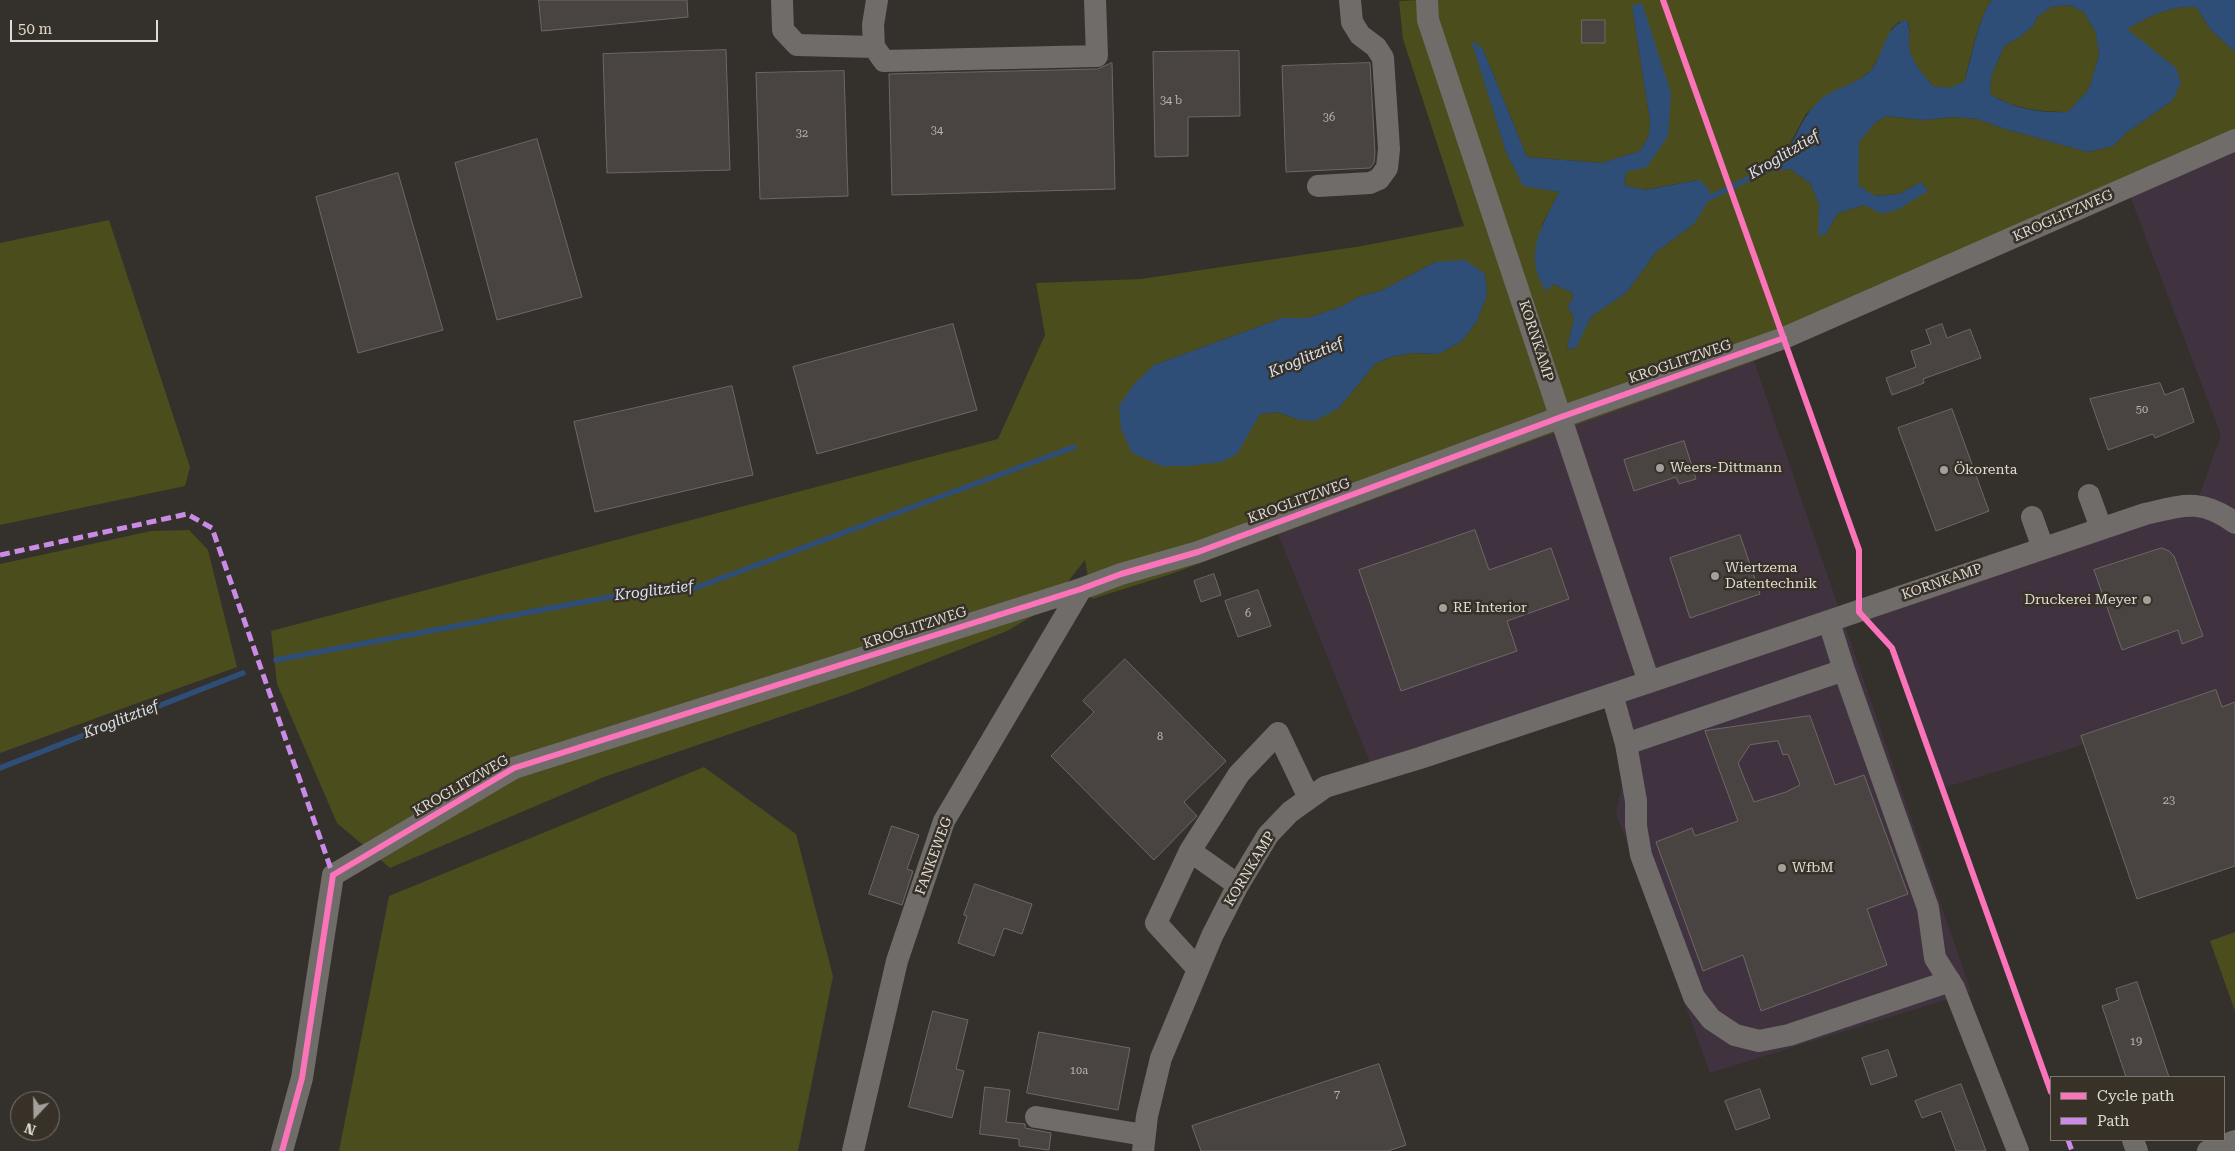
<!DOCTYPE html>
<html>
<head>
<meta charset="utf-8">
<style>
  body { margin:0 }
  #map { position:relative; width:2235px; height:1151px; overflow:hidden; background:#34302c; font-family:"Roboto Serif",serif }
  canvas { display:block }
  .legend { position:absolute; left:2050px; top:1076px; width:175px; height:65px; box-sizing:border-box; background:#373128; border:1px solid #7a756d; margin:0; padding:6px 9px; list-style:none; font-size:15px; color:#dfdbd5 }
  .legend li { display:flex; align-items:center; gap:10px; height:25px }
  .legend b { width:25px; border:1px solid #7a756d }
  .north { position:absolute; left:10px; top:1091px; width:50px; height:50px; box-sizing:border-box; background:#373128; border:1px solid #7a756d; border-radius:50%; rotate:201deg; font-size:14px; font-weight:700; line-height:20px; text-align:center; color:#dfdbd5 }
  .north::after { content:''; display:block; margin:auto; width:18px; height:22px; background:#a39f9a; clip-path:polygon(50% 0,100% 100%,50% 72%,0 100%) }
  .scale { position:absolute; left:10px; top:20px; width:148px; height:22px; box-sizing:border-box; border:2px solid #dfdbd5; border-top:0; padding-left:6px; font-size:15px; line-height:18px; white-space:nowrap; color:#dfdbd5; -webkit-text-stroke:4px #373128; paint-order:stroke }
</style>
</head>
<body>
<div id="map">
<canvas width="2235" height="1151"></canvas>
<ul class="legend">
<li><b style="height:6px;background:#fb73b8"></b>Cycle path</li>
<li><b style="height:6px;background:#ca8be6"></b>Path</li>
</ul>
<div class="north">N</div>
<div class="scale">50 m</div>
</div>
<script>
const g = document.querySelector('canvas').getContext('2d');
g.lineJoin = 'round';
function paint(path, color) { g.fillStyle = color; g.fill(path, 'evenodd'); }
function stroke(path, color, width, dash) { g.strokeStyle = color; g.lineWidth = width; g.lineCap = dash ? 'butt' : 'round'; g.setLineDash(dash || []); g.stroke(path); }
function label(font, color, halo, rows, align = 'center') {
  g.font = font + ' "Roboto Serif",serif'; g.lineWidth = 5; g.setLineDash([]); g.textBaseline = 'middle'; g.strokeStyle = halo; g.fillStyle = color; for (const [text, x, y, turn = 0] of rows) {
    g.save(); g.translate(x, y); g.rotate((+turn || 0) * Math.PI / 180); g.textAlign = isNaN(turn) ? turn : align; if (halo) g.strokeText(text, 0, 0); g.fillText(text, 0, 0); g.restore();
  }
}
paint(new Path2D(`
  M 2235,140 L 2235,826 L 2092,742 L 1943,788 L 1890,648 L 1856,613 L 2196,505 L 2221,435 L 2127,188 Z
  M 1750,350 L 1971,992 L 1710,1073 L 1616,813 L 1624,777 L 1602,698 L 1374,772 L 1274,524 Z`), '#40333f');
paint(new Path2D(`
  M 1420,0 L 1992,0 C 1980,13 1969,63 1965,81 L 1950,89 L 1933,86 C 1923,74 1910,62 1909,45 C 1908,35 1911,30 1908,21 L 1899,22 L 1892,28 L 1885,47 L 1871,70 L 1858,81 L 1823,98 L 1806,114 L 1786,151 L 1762,172 L 1790,169 L 1810,183 L 1819,204 L 1819,235 L 1825,235 L 1838,213 L 1864,205 L 1928,191 L 1921,182 L 1899,194 L 1874,196 L 1858,185 L 1858,142 L 1875,123 L 1886,116 L 1924,120 L 1953,117 L 1977,119 L 2005,129 L 2088,152 L 2113,146 L 2126,133 L 2172,101 L 2145,46 L 2126,29 C 2149,17 2170,5 2196,7 L 2211,30 L 2235,52 L 2235,151 L 1757,360 L 1534,440 L 1171,574 L 1092,599 L 1085,560 L 1048,607 L 1007,631 L 850,693 L 604,777 L 390,868 L 337,823 L 277,684 L 271,631 L 998,439 L 1045,335 L 1036,283 L 1141,279 L 1362,246 L 1464,226 L 1403,39 L 1399,1 ZM 1632,6 L 1668,135 L 1626,172 L 1624,185 L 1644,190 L 1698,180 L 1694,224 L 1656,252 L 1627,292 L 1591,317 L 1575,348 L 1567,349 L 1574,317 L 1568,307 L 1574,294 L 1554,284 L 1546,290 L 1542,225 L 1559,192 L 1523,185 L 1506,152 L 1472,41 L 1483,49 L 1527,157 L 1601,163 L 1640,151 L 1649,135 L 1650,121 ZM 1435,262 L 1485,274 L 1487,295 L 1477,321 L 1462,341 L 1439,354 L 1412,353 L 1391,357 L 1375,364 L 1339,408 L 1300,420 L 1277,412 L 1260,414 L 1154,365 L 1282,318 L 1308,318 L 1343,306 L 1360,296 L 1381,291 Z
  M 2069,5 L 2084,12 L 2096,33 L 2099,55 L 2089,89 L 2068,112 C 2040,112 2014,109 1990,94 L 1991,77 L 2004,46 L 2018,38 L 2033,26 L 2037,17 L 2051,7 Z
  M 109,220 L 190,467 L 185,486 L 0,525 L 0,243 Z
  M 189,530 L 208,550 L 237,667 L 0,753 L 0,564 L 151,531 Z
  M 704,767 L 796,834 L 833,976 L 798,1151 L 339,1151 L 389,896 Z
  M 2235,932 L 2235,1011 L 2210,941 Z`), '#4c4d1c');
paint(new Path2D(`
  M 1992,0 L 2235,0 L 2235,52 L 2211,30 L 2196,7 C 2170,5 2149,17 2127,29 L 2176,68 L 2181,83 L 2172,101 L 2126,133 L 2113,146 L 2088,152 L 2005,129 L 1977,119 L 1953,117 L 1924,120 L 1886,116 L 1875,123 L 1859,142 L 1858,185 L 1875,196 L 1899,194 L 1921,182 L 1928,191 L 1899,209 L 1882,214 L 1864,205 L 1838,213 L 1825,235 L 1818,235 L 1819,204 L 1810,183 L 1790,169 L 1761,173 C 1769,166 1780,159 1787,150 C 1800,131 1802,116 1821,99 C 1836,87 1857,85 1871,70 C 1884,55 1885,24 1907,20 C 1911,30 1908,35 1909,44 C 1910,61 1923,74 1933,86 L 1950,88 L 1965,81 C 1970,62 1980,13 1992,0 ZM 2069,5 L 2084,12 L 2096,33 L 2099,55 L 2089,89 L 2068,112 C 2040,113 2013,109 1990,94 L 1991,77 L 2004,46 L 2018,38 L 2033,26 L 2037,17 L 2051,7 Z
  M 1642,3 L 1671,93 L 1668,136 L 1647,167 L 1626,172 L 1624,185 L 1645,190 L 1699,180 L 1708,188 L 1711,197 L 1694,224 L 1656,252 L 1627,292 L 1591,317 L 1576,348 L 1567,349 L 1574,317 L 1568,307 L 1574,294 L 1554,284 L 1546,291 C 1522,254 1542,227 1559,192 L 1523,186 L 1506,152 L 1471,40 L 1483,49 L 1527,157 L 1601,163 L 1640,151 L 1649,135 L 1650,121 L 1632,6 Z
  M 1465,260 L 1485,274 L 1487,295 L 1477,321 L 1462,341 L 1439,354 L 1412,353 L 1391,357 L 1375,364 L 1339,408 L 1315,421 L 1300,420 L 1277,412 L 1260,414 L 1237,454 L 1222,462 L 1188,466 L 1162,466 L 1132,453 L 1121,429 L 1119,406 L 1134,384 L 1154,365 L 1282,318 L 1308,318 L 1343,306 L 1360,296 L 1381,291 L 1435,262 Z`), '#2f4e77');
stroke(new Path2D(`
  M 1705,200 L 1766,170
  M 276,660 L 615,596 L 695,588 L 1074,447
  M 0,768 L 243,673`), '#2f4e77', 5.5);
const building = new Path2D(`
  M 539,0 L 687,0 L 688,17 L 542,31 Z
  M 1582,20 L 1605,20 L 1605,43 L 1582,43 Z
  M 726,50 L 730,170 L 607,173 L 603,54 Z
  M 1239,51 L 1240,116 L 1188,117 L 1188,156 L 1155,157 L 1153,52 Z
  M 1112,63 L 1115,189 L 892,195 L 889,74 L 1097,69 Z
  M 1370,63 L 1375,153 L 1374,163 L 1370,168 L 1286,172 L 1282,66 Z
  M 844,71 L 848,196 L 760,199 L 756,73 Z
  M 537,139 L 582,297 L 497,320 L 455,163 Z
  M 398,173 L 443,330 L 358,353 L 316,197 Z
  M 953,324 L 977,410 L 817,454 L 793,367 Z
  M 1942,324 L 1947,338 L 1970,329 L 1981,358 L 1923,379 L 1924,383 L 1892,395 L 1886,378 L 1916,367 L 1911,351 L 1931,344 L 1926,330 Z
  M 2160,383 L 2165,395 L 2183,388 L 2194,422 L 2155,438 L 2153,434 L 2108,450 L 2090,399 Z
  M 732,386 L 753,475 L 595,512 L 574,422 Z
  M 1952,409 L 1989,511 L 1936,531 L 1898,428 Z
  M 1684,441 L 1696,479 L 1679,484 L 1676,477 L 1634,491 L 1624,460 Z
  M 1475,530 L 1489,570 L 1551,548 L 1569,599 L 1507,621 L 1517,651 L 1401,691 L 1359,570 Z
  M 1740,535 L 1760,594 L 1690,618 L 1670,558 Z
  M 2162,548 L 2169,551 L 2174,556 L 2203,636 L 2182,644 L 2178,630 L 2122,650 L 2094,570 Z
  M 1214,574 L 1221,595 L 1201,602 L 1194,581 Z
  M 1258,590 L 1271,626 L 1238,637 L 1225,601 Z
  M 1125,659 L 1226,761 L 1184,802 L 1197,816 L 1154,860 L 1051,756 L 1094,712 L 1083,701 Z
  M 2216,690 L 2222,707 L 2235,702 L 2235,866 L 2137,899 L 2081,736 Z
  M 1810,716 L 1835,785 L 1864,775 L 1908,894 L 1867,909 L 1887,965 L 1761,1011 L 1743,955 L 1703,971 L 1656,842 L 1692,828 L 1695,836 L 1738,821 L 1705,731 ZM 1778,741 L 1783,755 L 1788,754 L 1800,785 L 1786,792 L 1754,802 L 1738,763 L 1750,745 Z
  M 892,826 L 919,835 L 907,869 L 913,871 L 902,905 L 869,894 Z
  M 975,884 L 1032,904 L 1022,934 L 1004,928 L 994,956 L 958,943 L 967,916 L 964,915 Z
  M 2137,982 L 2169,1077 L 2126,1077 L 2102,1006 L 2119,1000 L 2116,989 Z
  M 933,1011 L 968,1020 L 956,1069 L 964,1071 L 952,1118 L 909,1107 Z
  M 1039,1032 L 1130,1048 L 1118,1110 L 1027,1093 Z
  M 1888,1050 L 1897,1076 L 1871,1085 L 1862,1058 Z
  M 1379,1064 L 1406,1145 L 1388,1151 L 1201,1151 L 1192,1126 Z
  M 1961,1084 L 1986,1151 L 1956,1151 L 1941,1111 L 1922,1118 L 1915,1101 Z
  M 985,1087 L 1010,1090 L 1006,1122 L 1025,1124 L 1025,1128 L 1051,1133 L 1049,1150 L 1019,1146 L 1019,1139 L 980,1134 Z
  M 1760,1089 L 1770,1118 L 1736,1130 L 1725,1101 Z`);
paint(building, '#494442');
stroke(building, '#6d6866', 1);
stroke(new Path2D(`
  M 782,0 L 783,30 L 797,45 L 874,47
  M 877,0 L 873,25 L 874,47 L 884,61 L 1097,56 L 1095,0
  M 1427,0 L 1428,20 L 1649,682
  M 1318,186 L 1370,183 L 1379,179 L 1387,168 L 1389,149 L 1383,58 L 1376,47 L 1360,35 L 1352,22 L 1350,0
  M 2089,495 L 2101,528
  M 2032,517 L 2043,548
  M 1844,670 L 1928,908 L 1935,958 L 1954,988 L 2018,1151
  M 1612,694 L 1626,744 L 1636,801 L 1636,826 L 1641,855 L 1694,997 L 1711,1019 L 1735,1035 L 1759,1041 L 1789,1035 L 1950,981
  M 1626,744 L 1844,670 L 1829,622
  M 1190,851 L 1156,923 L 1197,968
  M 1238,885 L 1190,851 L 1239,774 L 1278,733 L 1309,798
  M 1036,1117 L 1144,1135
  M 2133,1140 L 2137,1151
  M 282,1151 L 302,1078 L 333,875 L 514,768 L 1081,589 L 1121,574 L 1198,552 L 1561,417 L 1784,338 L 2235,140
  M 853,1151 L 897,961 L 944,821 L 1081,589
  M 1143,1151 L 1147,1116 L 1161,1058 L 1212,936 L 1238,885 L 1268,835 L 1290,812 L 1325,787 L 1420,758 L 1649,682 L 2145,514 C 2184,505 2201,498 2235,523
  M 2208,1151 L 2235,1141`), '#6f6c6a', 22);
stroke(new Path2D(`
  M 0,555 L 187,514 L 212,528 L 333,875
  M 2068,1140 L 2072,1151`), '#ca8be6', 5, [10, 5]);
stroke(new Path2D(`
  M 1663,0 L 1859,550 L 1859,612 L 1892,648 L 2051,1092
  M 282,1151 L 302,1078 L 333,875 L 514,768 L 1081,589 L 1121,574 L 1198,552 L 1561,417 L 1784,338`), '#fb73b8', 6);
for (const [x, y, r, color] of [
  [1660,468,5,"#a39f9a"],
  [1944,470,5,"#a39f9a"],
  [1715,576,5,"#a39f9a"],
  [2147,600,5,"#a39f9a"],
  [1443,608,5,"#a39f9a"],
  [1782,868,5,"#a39f9a"]
]) { const dot = new Path2D(); dot.arc(x, y, r, 0, 2 * Math.PI); g.fillStyle = color; g.fill(dot); stroke(dot, '#373128', 2); }
label('11px', '#bab5b0', null, [
  ["34 b",1171,101],
  ["36",1329,118],
  ["34",937,131],
  ["32",802,134],
  ["50",2142,410],
  ["6",1248,614],
  ["8",1160,737],
  ["23",2169,801],
  ["19",2136,1042],
  ["10a",1079,1071],
  ["7",1337,1095]
]);
label('14px', '#dfdbd5', '#373128', [
  ["KROGLITZWEG",2063,216,-24],
  ["KORNKAMP",1536,341,72],
  ["KROGLITZWEG",1680,362,-19],
  ["KROGLITZWEG",1299,501,-20],
  ["KORNKAMP",1942,582,-19],
  ["KROGLITZWEG",915,628,-18],
  ["KROGLITZWEG",461,786,-30],
  ["FANKEWEG",934,856,-70],
  ["KORNKAMP",1250,869,-59]
]);
label('14px', '#dfdbd5', '#373128', [
  ["Weers-Dittmann",1670,468],
  ["Ökorenta",1954,470],
  ["Wiertzema",1725,568],
  ["Datentechnik",1725,584],
  ["Druckerei Meyer",2137,600,"right"],
  ["RE Interior",1453,608],
  ["WfbM",1792,868]
], 'left');
label('italic 15px', '#d9e3f2', '#373128', [
  ["Kroglitztief",1784,155,-31],
  ["Kroglitztief",1306,358,-23],
  ["Kroglitztief",654,591,-7],
  ["Kroglitztief",121,720,-21]
]);
</script>
</body>
</html>
